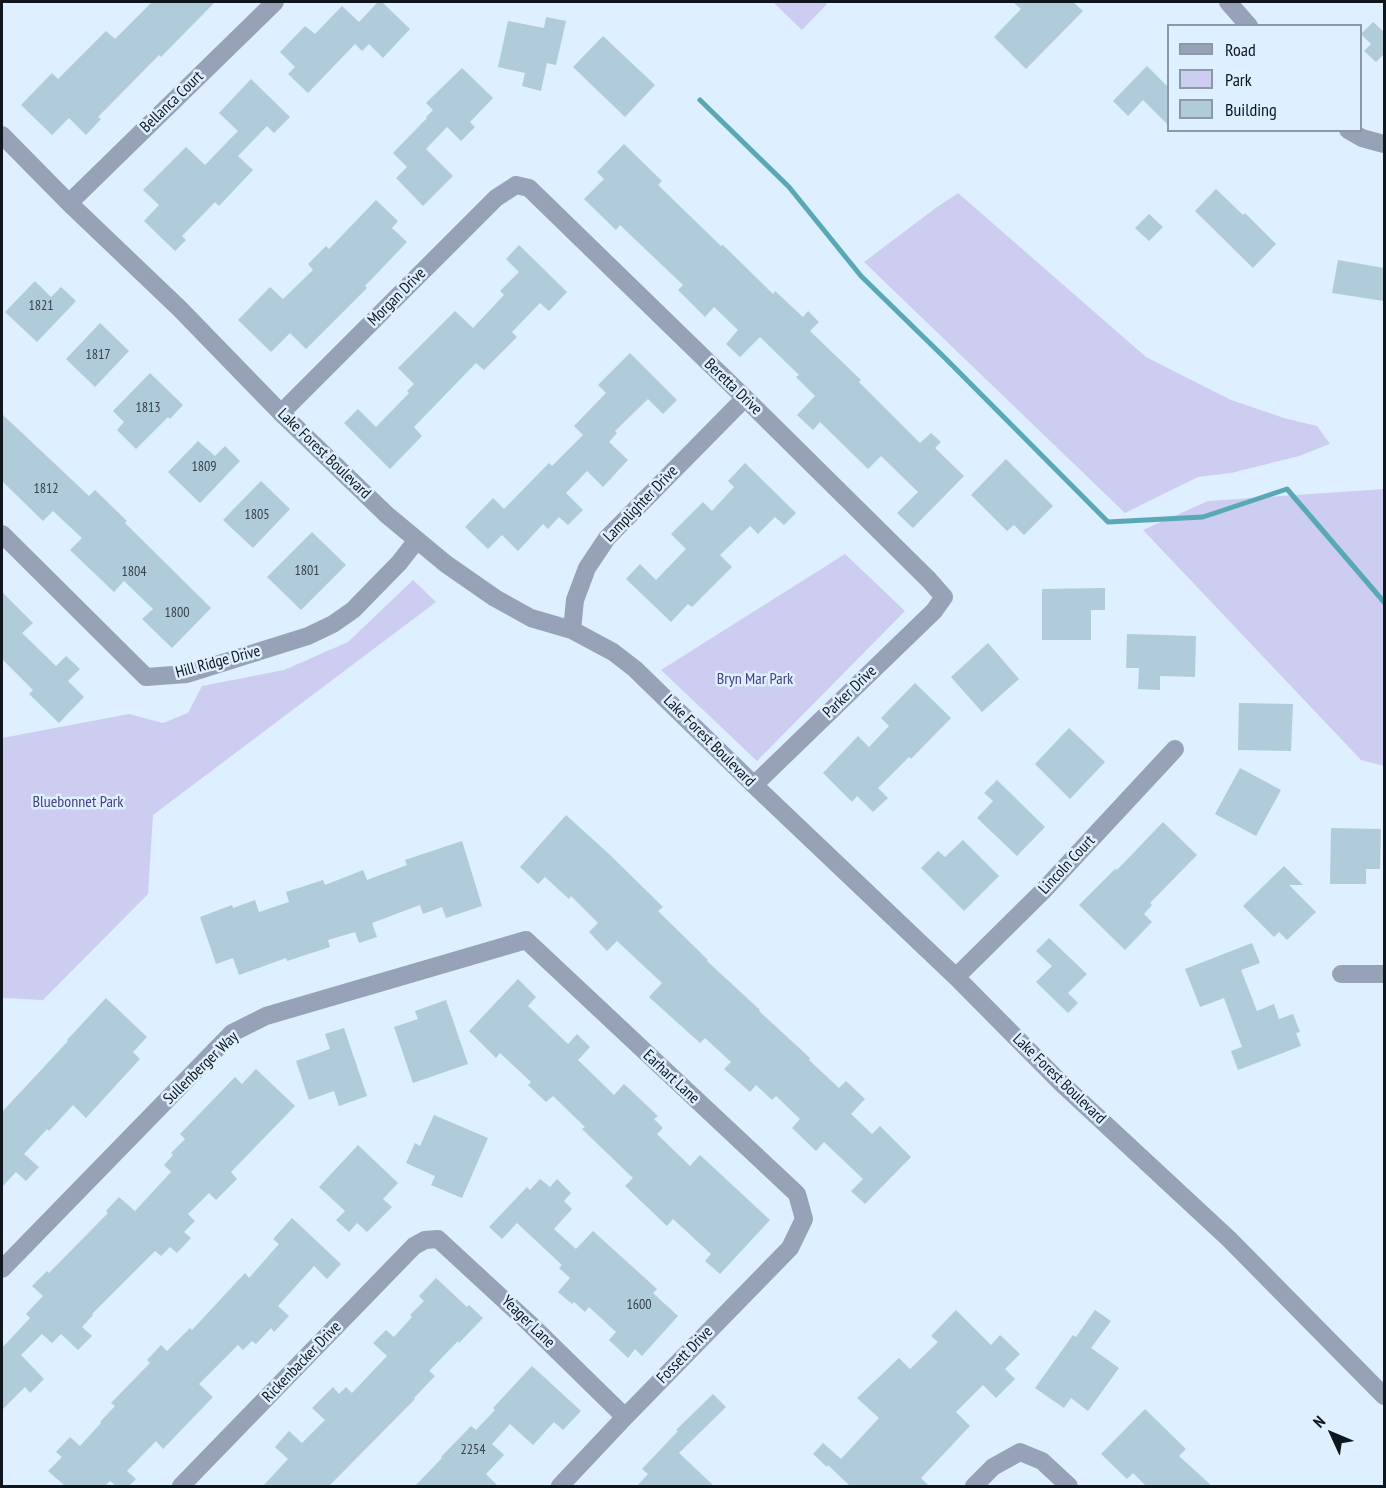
<!DOCTYPE html>
<html>
<head>
<meta charset="utf-8">
<style>
  body { margin:0 }
  #map { position:relative; width:1386px; height:1488px; overflow:hidden; background:#deefff; font-family:"PT Sans Narrow",sans-serif }
  canvas { display:block }
  .frame { position:absolute; inset:0; border:3px solid #0f161d; pointer-events:none }
  .legend { position:absolute; left:1167px; top:24px; width:195px; height:108px; box-sizing:border-box; background:#deefff; border:2px solid #8b98a5; margin:0; padding:8px 10px; list-style:none; font-size:18px; color:#0f161d }
  .legend li { display:flex; align-items:center; gap:12px; height:30px }
  .legend b { width:30px; border:2px solid #8b98a5 }
  .north { position:absolute; left:1302px; top:1404px; width:60px; height:60px; -webkit-text-stroke:4px #deefff; paint-order:stroke; rotate:314deg; font-size:16px; font-weight:700; line-height:24px; text-align:center; color:#0f161d }
  .north::after { content:''; display:block; margin:auto; width:21px; height:27px; background:#0f161d; clip-path:polygon(50% 0,100% 100%,50% 72%,0 100%) }
</style>
</head>
<body>
<div id="map">
<canvas width="1386" height="1488"></canvas>
<div class="frame"></div>
<ul class="legend">
<li><b style="height:8px;background:#97a2b9"></b>Road</li>
<li><b style="height:16px;background:#cdcdf1"></b>Park</li>
<li><b style="height:16px;background:#b0cbd9"></b>Building</li>
</ul>
<div class="north">N</div>
</div>
<script>
const g = document.querySelector('canvas').getContext('2d');
g.lineJoin = 'round';
function paint(path, color) { g.fillStyle = color; g.fill(path, 'evenodd'); }
function stroke(path, color, width, dash) { g.strokeStyle = color; g.lineWidth = width; g.lineCap = dash ? 'butt' : 'round'; g.setLineDash(dash || []); g.stroke(path); }
function label(font, color, halo, rows, align = 'center') {
  g.font = font + ' "PT Sans Narrow",sans-serif'; g.lineWidth = 5; g.setLineDash([]); g.textBaseline = 'middle'; g.strokeStyle = halo; g.fillStyle = color; for (const [text, x, y, turn = 0] of rows) {
    g.save(); g.translate(x, y); g.rotate((+turn || 0) * Math.PI / 180); g.textAlign = isNaN(turn) ? turn : align; if (halo) g.strokeText(text, 0, 0); g.fillText(text, 0, 0); g.restore();
  }
}
paint(new Path2D(`
  M 773,2 L 825,2 L 827,4 L 802,30 Z
  M 958,193 L 1146,357 L 1231,400 L 1284,418 L 1317,426 L 1330,444 L 1299,456 L 1231,473 L 1198,477 L 1125,513 L 864,262 L 937,207 Z
  M 1384,489 L 1384,766 L 1361,760 L 1143,530 L 1208,501 Z
  M 845,554 L 905,611 L 757,761 L 661,670 Z
  M 413,580 L 436,602 L 153,815 L 148,894 L 43,1000 L 2,998 L 2,738 L 129,714 L 163,723 L 188,713 L 202,686 L 284,670 L 348,642 Z`), '#cdcdf1');
stroke(new Path2D(`
  M 700,100 L 789,187 L 861,276 L 946,359 L 1108,522 L 1203,517 L 1287,489 L 1384,602`), '#59a8b6', 5);
paint(new Path2D(`
  M 152,2 L 215,2 L 161,57 L 159,55 L 98,117 L 101,119 L 86,135 L 69,118 L 52,135 L 21,105 L 52,73 L 58,79 L 106,31 L 115,39 Z
  M 378,2 L 382,2 L 410,29 L 383,58 L 369,44 L 362,51 L 355,44 L 308,93 L 288,74 L 295,67 L 280,52 L 305,26 L 315,34 L 342,6 L 359,22 Z
  M 1013,2 L 1073,2 L 1083,11 L 1026,69 L 994,37 L 1021,9 Z
  M 546,17 L 566,21 L 556,65 L 547,63 L 541,91 L 522,86 L 525,73 L 498,67 L 508,21 L 544,28 Z
  M 1373,22 L 1383,31 L 1384,29 L 1384,57 L 1383,55 L 1376,62 L 1364,51 L 1371,44 L 1361,34 Z
  M 603,36 L 655,85 L 625,117 L 573,67 Z
  M 1147,66 L 1168,87 L 1168,125 L 1143,100 L 1128,116 L 1113,101 Z
  M 462,68 L 493,98 L 470,122 L 475,127 L 461,141 L 447,127 L 426,149 L 453,176 L 423,206 L 396,178 L 407,167 L 393,153 L 427,118 L 426,117 L 433,110 L 426,103 Z
  M 251,79 L 290,117 L 274,133 L 267,126 L 238,156 L 253,170 L 219,206 L 215,202 L 182,236 L 186,240 L 175,251 L 144,221 L 159,205 L 143,190 L 186,147 L 205,165 L 238,131 L 219,113 Z
  M 624,144 L 662,181 L 658,185 L 721,246 L 723,245 L 773,294 L 775,291 L 803,317 L 808,311 L 819,322 L 810,331 L 861,380 L 859,382 L 920,443 L 931,433 L 941,442 L 935,448 L 964,476 L 913,528 L 897,513 L 918,492 L 881,456 L 868,469 L 820,422 L 813,430 L 797,415 L 815,396 L 796,377 L 799,375 L 760,337 L 740,357 L 726,344 L 738,330 L 714,307 L 705,317 L 678,290 L 683,285 L 620,225 L 616,230 L 584,199 L 604,179 L 597,172 Z
  M 1216,189 L 1243,215 L 1245,213 L 1276,244 L 1253,268 L 1195,211 Z
  M 376,200 L 398,221 L 392,228 L 407,242 L 365,286 L 367,288 L 306,349 L 290,333 L 271,352 L 238,320 L 270,287 L 283,299 L 313,270 L 308,264 L 326,246 L 329,249 Z
  M 1149,214 L 1163,227 L 1149,241 L 1135,228 Z
  M 519,245 L 567,292 L 549,311 L 540,303 L 512,332 L 517,337 L 484,370 L 476,363 L 414,427 L 422,436 L 390,469 L 344,423 L 358,409 L 376,427 L 409,393 L 407,391 L 414,384 L 398,368 L 455,311 L 473,328 L 504,295 L 500,291 L 519,272 L 506,259 Z
  M 1338,260 L 1384,268 L 1384,301 L 1332,293 Z
  M 35,281 L 51,297 L 61,287 L 76,301 L 37,342 L 5,312 Z
  M 100,323 L 129,351 L 95,387 L 66,359 Z
  M 630,353 L 677,400 L 663,414 L 648,399 L 615,431 L 617,433 L 609,442 L 628,460 L 603,487 L 587,471 L 566,493 L 583,510 L 568,525 L 559,517 L 548,529 L 543,524 L 518,551 L 502,535 L 488,549 L 465,527 L 493,498 L 504,509 L 549,463 L 552,466 L 583,435 L 574,426 L 606,393 L 598,385 Z
  M 150,373 L 183,405 L 170,419 L 168,417 L 136,449 L 117,430 L 124,422 L 113,411 Z
  M 2,414 L 89,496 L 95,490 L 127,521 L 125,523 L 211,608 L 172,648 L 142,619 L 153,609 L 124,581 L 114,592 L 70,550 L 82,538 L 53,511 L 43,521 L 2,481 Z
  M 198,441 L 215,456 L 225,446 L 240,461 L 200,503 L 168,472 Z
  M 1006,459 L 1053,506 L 1024,535 L 1014,525 L 1007,531 L 971,495 Z
  M 745,463 L 796,513 L 784,525 L 775,517 L 758,534 L 750,526 L 720,555 L 732,567 L 692,607 L 688,604 L 671,622 L 626,579 L 640,564 L 656,580 L 686,549 L 671,534 L 703,502 L 712,511 L 734,487 L 728,481 Z
  M 261,481 L 290,509 L 253,548 L 223,520 Z
  M 312,532 L 346,565 L 301,610 L 267,577 Z
  M 1105,588 L 1105,610 L 1091,610 L 1091,640 L 1042,640 L 1042,589 Z
  M 2,592 L 33,623 L 22,633 L 56,666 L 66,656 L 80,669 L 68,681 L 84,697 L 59,723 L 29,694 L 33,690 L 2,659 Z
  M 1127,634 L 1196,636 L 1195,677 L 1160,676 L 1160,690 L 1138,689 L 1139,668 L 1126,668 Z
  M 988,643 L 1019,679 L 982,712 L 951,677 Z
  M 915,683 L 951,718 L 911,759 L 909,757 L 878,788 L 888,798 L 873,812 L 857,796 L 852,802 L 823,773 L 858,736 L 869,747 L 889,726 L 881,718 Z
  M 1239,703 L 1293,704 L 1291,751 L 1238,750 Z
  M 1069,728 L 1105,762 L 1070,799 L 1035,764 Z
  M 1240,768 L 1281,790 L 1256,836 L 1215,814 Z
  M 997,780 L 1045,827 L 1017,856 L 977,818 L 993,801 L 984,793 Z
  M 566,815 L 609,854 L 663,907 L 658,911 L 708,960 L 707,961 L 760,1010 L 759,1011 L 810,1058 L 809,1060 L 839,1088 L 846,1081 L 865,1099 L 851,1114 L 872,1134 L 880,1126 L 911,1157 L 865,1204 L 851,1191 L 863,1179 L 824,1142 L 816,1151 L 792,1128 L 800,1119 L 776,1096 L 772,1100 L 756,1085 L 750,1092 L 724,1069 L 731,1062 L 705,1038 L 700,1043 L 649,997 L 662,983 L 617,941 L 607,951 L 589,932 L 598,923 L 571,896 L 569,899 L 545,877 L 538,884 L 520,867 Z
  M 1163,822 L 1197,855 L 1150,903 L 1152,905 L 1144,914 L 1152,922 L 1125,950 L 1079,905 L 1115,869 L 1117,870 Z
  M 1331,828 L 1381,829 L 1380,869 L 1366,869 L 1366,884 L 1330,884 Z
  M 963,840 L 999,876 L 964,911 L 921,868 L 938,851 L 945,857 Z
  M 462,841 L 482,906 L 446,918 L 442,907 L 423,914 L 420,905 L 372,923 L 377,937 L 359,943 L 355,932 L 328,940 L 330,947 L 287,961 L 286,958 L 239,975 L 233,958 L 216,964 L 200,917 L 232,905 L 233,908 L 255,900 L 259,912 L 289,902 L 286,892 L 323,880 L 325,885 L 363,870 L 367,880 L 407,865 L 405,860 Z
  M 1284,866 L 1303,885 L 1289,885 L 1316,912 L 1287,940 L 1279,932 L 1274,937 L 1243,906 Z
  M 1049,938 L 1087,974 L 1068,993 L 1078,1003 L 1068,1013 L 1036,982 L 1052,966 L 1036,951 Z
  M 1252,943 L 1260,963 L 1241,970 L 1257,1011 L 1274,1004 L 1279,1019 L 1293,1014 L 1300,1032 L 1296,1033 L 1301,1046 L 1238,1070 L 1231,1051 L 1242,1047 L 1224,998 L 1200,1007 L 1185,969 Z
  M 518,979 L 536,997 L 528,1006 L 568,1044 L 577,1034 L 590,1047 L 578,1060 L 614,1095 L 624,1084 L 658,1116 L 654,1119 L 663,1128 L 657,1134 L 690,1166 L 700,1155 L 770,1220 L 720,1274 L 705,1261 L 711,1254 L 673,1219 L 667,1226 L 625,1186 L 633,1178 L 582,1129 L 585,1127 L 553,1096 L 546,1102 L 528,1085 L 531,1082 L 500,1053 L 496,1058 L 469,1031 Z
  M 106,998 L 147,1037 L 133,1052 L 140,1059 L 86,1118 L 73,1105 L 49,1131 L 47,1129 L 24,1154 L 39,1167 L 26,1181 L 16,1172 L 2,1187 L 2,1112 L 68,1041 L 67,1040 Z
  M 446,1000 L 468,1064 L 413,1083 L 394,1027 L 418,1019 L 415,1011 Z
  M 344,1028 L 367,1096 L 339,1106 L 334,1091 L 309,1100 L 296,1061 L 330,1049 L 325,1034 Z
  M 256,1069 L 295,1106 L 231,1172 L 237,1179 L 216,1200 L 209,1193 L 188,1214 L 195,1221 L 184,1232 L 191,1238 L 177,1253 L 170,1247 L 161,1256 L 155,1251 L 92,1314 L 93,1315 L 82,1327 L 92,1336 L 78,1350 L 61,1334 L 52,1343 L 42,1334 L 21,1355 L 44,1379 L 30,1393 L 25,1387 L 2,1410 L 2,1348 L 30,1318 L 26,1314 L 43,1296 L 32,1286 L 47,1271 L 49,1273 L 108,1213 L 106,1211 L 119,1197 L 135,1211 L 171,1172 L 164,1165 L 173,1155 L 171,1153 L 185,1139 L 180,1134 L 235,1077 L 242,1084 Z
  M 434,1115 L 488,1138 L 462,1198 L 431,1185 L 435,1176 L 406,1163 L 415,1143 L 420,1146 Z
  M 358,1145 L 398,1183 L 383,1199 L 392,1207 L 367,1232 L 357,1223 L 349,1232 L 336,1220 L 345,1211 L 319,1187 Z
  M 540,1179 L 550,1187 L 557,1179 L 571,1193 L 564,1201 L 572,1209 L 554,1229 L 576,1249 L 593,1231 L 657,1289 L 653,1293 L 678,1316 L 642,1356 L 635,1349 L 628,1358 L 609,1340 L 616,1332 L 589,1307 L 585,1312 L 574,1302 L 572,1304 L 558,1292 L 570,1278 L 559,1268 L 562,1265 L 517,1223 L 502,1239 L 489,1227 L 527,1187 L 530,1190 Z
  M 292,1218 L 341,1264 L 327,1279 L 314,1266 L 278,1306 L 289,1316 L 274,1332 L 271,1328 L 256,1344 L 252,1341 L 243,1350 L 238,1345 L 199,1384 L 213,1397 L 163,1449 L 156,1441 L 127,1471 L 136,1479 L 129,1486 L 116,1486 L 110,1481 L 105,1486 L 65,1486 L 48,1471 L 62,1457 L 56,1452 L 70,1437 L 80,1446 L 101,1423 L 100,1422 L 115,1406 L 111,1403 L 150,1363 L 147,1360 L 161,1345 L 167,1351 L 190,1328 L 192,1330 L 245,1273 L 249,1278 L 279,1244 L 273,1239 Z
  M 436,1278 L 467,1307 L 469,1305 L 483,1318 L 459,1343 L 458,1341 L 429,1371 L 435,1376 L 414,1398 L 415,1399 L 329,1486 L 263,1486 L 288,1459 L 275,1447 L 289,1431 L 302,1443 L 325,1420 L 312,1408 L 333,1387 L 339,1394 L 346,1387 L 352,1393 L 387,1356 L 373,1343 L 386,1330 L 394,1337 L 412,1317 L 410,1315 L 424,1301 L 419,1296 Z
  M 956,1310 L 991,1345 L 1000,1335 L 1020,1354 L 1005,1369 L 1015,1379 L 996,1398 L 983,1385 L 956,1412 L 970,1426 L 921,1478 L 929,1486 L 850,1486 L 828,1465 L 827,1467 L 813,1454 L 823,1443 L 841,1459 L 879,1418 L 857,1398 L 899,1358 L 910,1369 L 938,1342 L 931,1336 Z
  M 1095,1310 L 1111,1321 L 1091,1348 L 1119,1368 L 1088,1411 L 1071,1398 L 1064,1408 L 1035,1388 L 1073,1335 L 1076,1337 Z
  M 532,1366 L 581,1411 L 563,1430 L 554,1422 L 533,1445 L 510,1424 L 492,1444 L 504,1455 L 486,1474 L 498,1486 L 415,1486 L 442,1458 L 441,1457 L 471,1426 L 476,1430 L 495,1410 L 493,1408 Z
  M 713,1394 L 726,1407 L 679,1453 L 714,1486 L 637,1486 L 648,1474 L 642,1469 L 678,1431 L 676,1430 Z
  M 1145,1409 L 1186,1449 L 1179,1456 L 1212,1486 L 1146,1486 L 1133,1473 L 1127,1479 L 1101,1454 Z`), '#b0cbd9');
stroke(new Path2D(`
  M 1228,2 L 1249,26
  M 1348,130 L 1362,138 L 1384,144
  M 2,135 L 69,203 L 180,309 L 281,413 L 387,515 L 446,564 L 495,598 L 531,618 L 572,630 L 613,652 L 635,669 L 754,785 L 956,977 L 1061,1083 L 1229,1239 L 1384,1396
  M 69,203 L 275,2
  M 281,413 L 496,198 L 516,185 L 529,188 L 745,398 L 929,580 L 944,597 L 934,611 L 754,785
  M 2,534 L 146,677 L 187,674 L 308,636 L 333,624 L 353,610 L 399,563 L 417,540
  M 572,630 L 575,600 L 587,568 L 607,538 L 745,398
  M 1341,974 L 1384,974
  M 956,977 L 1043,891 L 1175,749
  M 2,1269 L 232,1033 L 266,1016 L 526,940 L 797,1194 L 804,1219 L 790,1248 L 625,1417 L 560,1486
  M 181,1486 L 414,1246 L 425,1240 L 438,1239 L 529,1323 L 625,1417
  M 974,1486 L 993,1467 L 1020,1452 L 1042,1461 L 1069,1486`), '#97a2b9', 18);
label('14px', '#37434c', null, [
  ["1821",41,306],
  ["1817",98,355],
  ["1813",148,408],
  ["1809",204,467],
  ["1812",46,489],
  ["1805",257,515],
  ["1801",307,571],
  ["1804",134,572],
  ["1800",177,613],
  ["1600",639,1305],
  ["2254",473,1450]
]);
label('16px', '#0f161d', '#deefff', [
  ["Bellanca Court",172,102,-44],
  ["Morgan Drive",397,297,-45],
  ["Beretta Drive",733,387,44],
  ["Lake Forest Boulevard",324,454,44],
  ["Lamplighter Drive",641,504,-46],
  ["Hill Ridge Drive",218,662,-15],
  ["Parker Drive",850,692,-44],
  ["Lake Forest Boulevard",709,741,45],
  ["Lincoln Court",1067,865,-47],
  ["Sullenberger Way",201,1068,-44],
  ["Earhart Lane",671,1077,43],
  ["Lake Forest Boulevard",1059,1079,44],
  ["Yeager Lane",528,1322,44],
  ["Fossett Drive",685,1355,-46],
  ["Rickenbacker Drive",302,1362,-46]
]);
label('16px', '#453f84', '#deefff', [
  ["Bryn Mar Park",755,679],
  ["Bluebonnet Park",78,802]
]);
</script>
</body>
</html>
